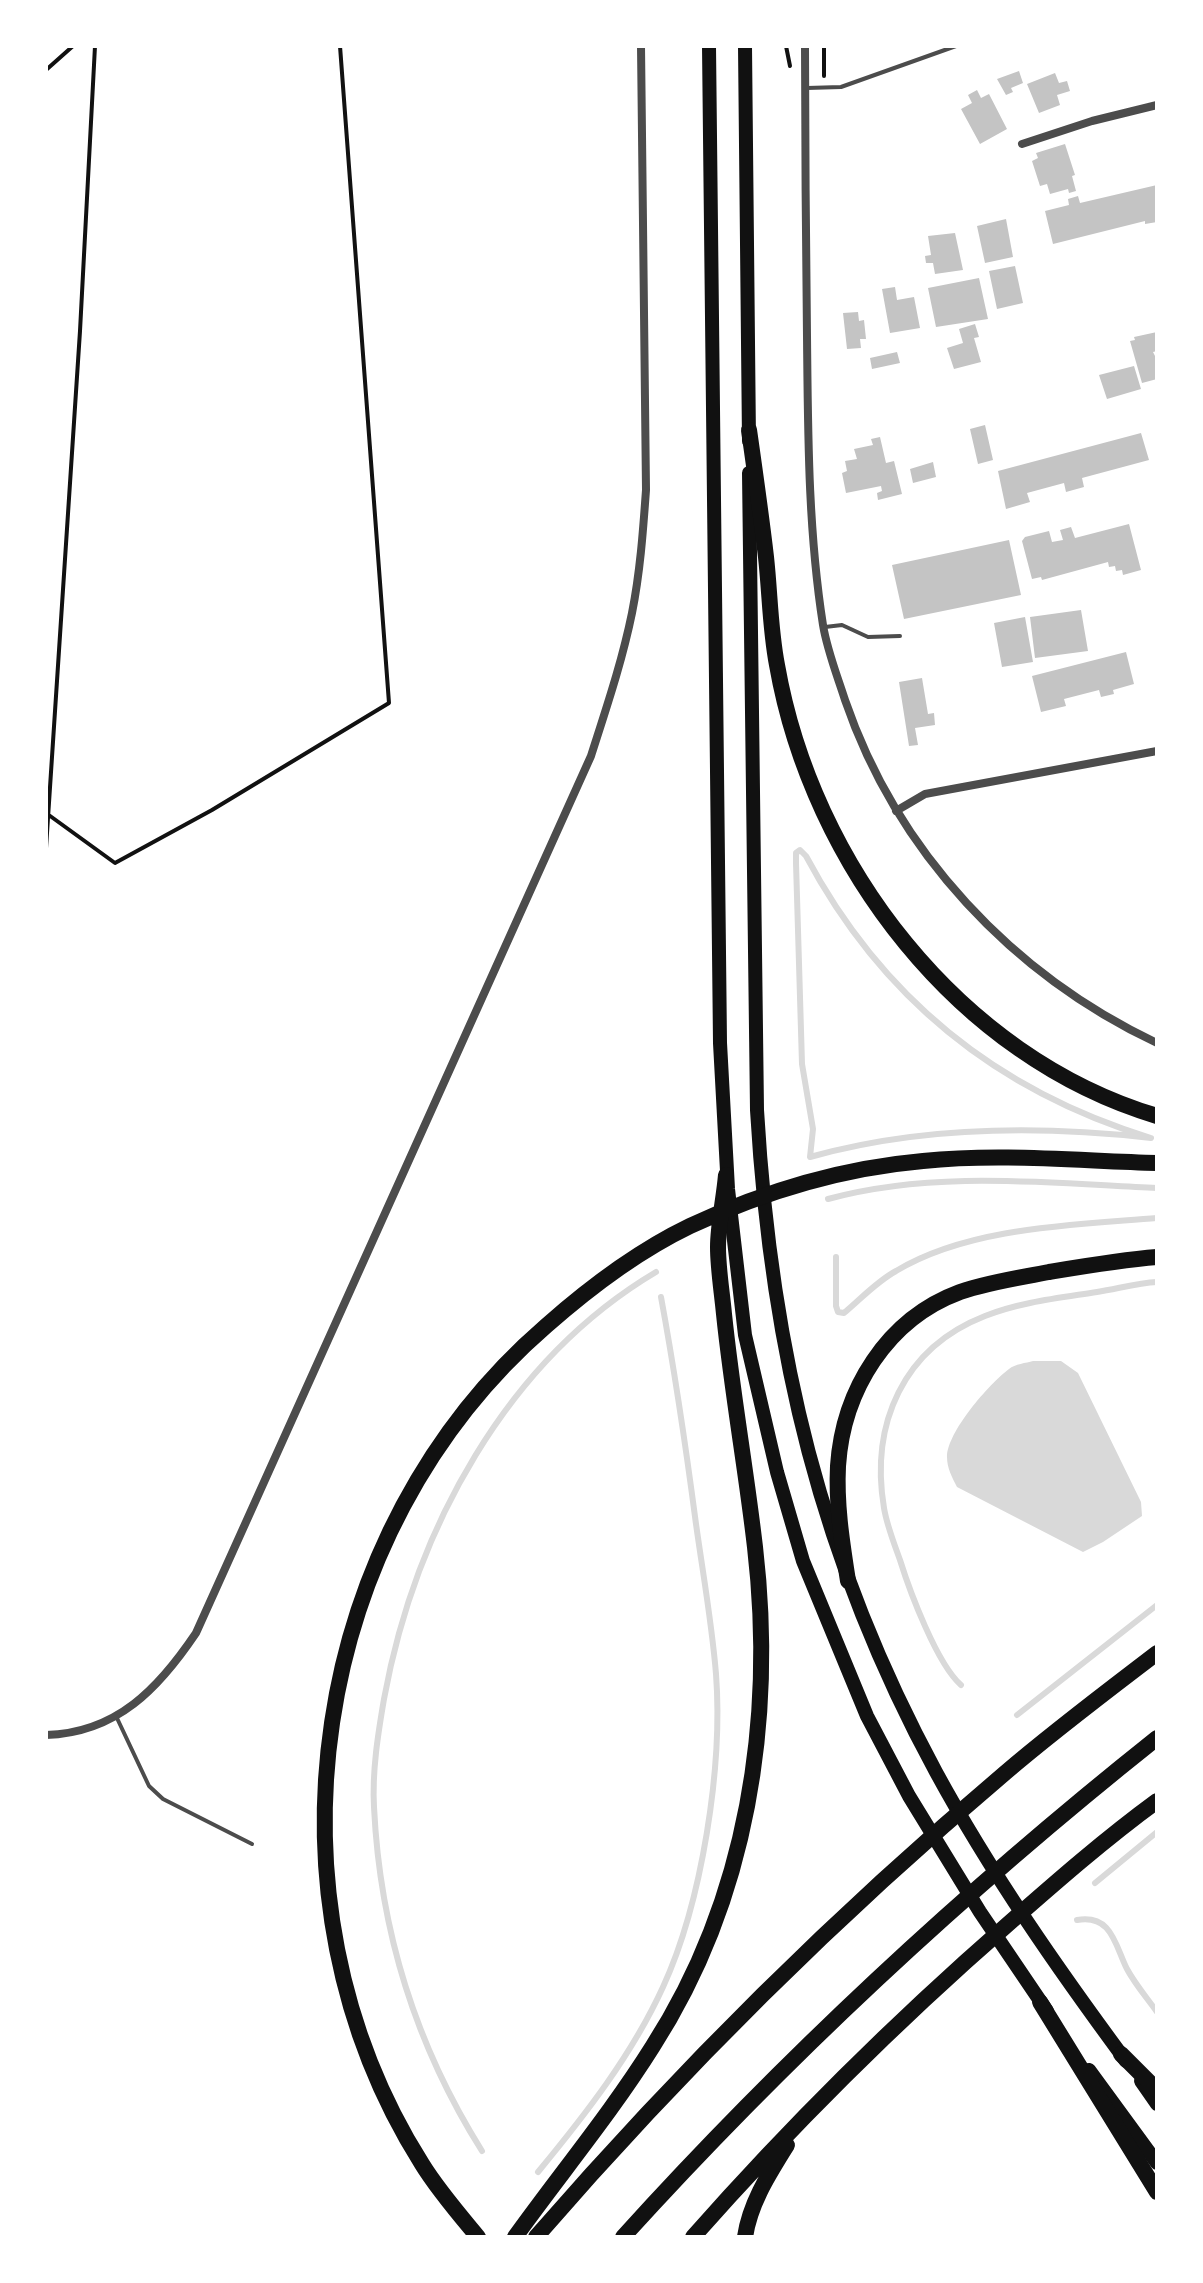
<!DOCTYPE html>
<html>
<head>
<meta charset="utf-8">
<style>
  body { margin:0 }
  #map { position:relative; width:1203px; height:2283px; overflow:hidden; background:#fff; font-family:Ubuntu,sans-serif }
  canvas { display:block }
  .frame { position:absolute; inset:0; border:48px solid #fff; pointer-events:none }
</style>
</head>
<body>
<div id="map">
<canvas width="1203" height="2283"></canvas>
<div class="frame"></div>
</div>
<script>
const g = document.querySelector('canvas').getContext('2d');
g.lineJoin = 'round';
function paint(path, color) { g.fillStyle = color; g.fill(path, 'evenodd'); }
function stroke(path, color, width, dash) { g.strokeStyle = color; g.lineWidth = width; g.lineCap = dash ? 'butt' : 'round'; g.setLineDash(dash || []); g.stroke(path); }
paint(new Path2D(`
  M 1033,1361 L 1061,1361 L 1078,1373 L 1141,1502 L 1142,1516 L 1103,1542 L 1083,1552 L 957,1487 C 952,1477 947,1468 947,1457 C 947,1432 989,1384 1009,1369 C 1015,1364 1026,1363 1033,1361 Z`), '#d9d9d9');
stroke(new Path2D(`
  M 800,850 L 806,856 C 882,999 997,1091 1151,1138 C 1037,1125 921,1126 810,1157 L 813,1129 L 802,1064 L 796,863 L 796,853 Z
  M 828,1199 C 934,1170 1048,1183 1157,1188
  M 836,1257 L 836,1306 L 838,1312 L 844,1313 C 862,1298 876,1282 896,1271 C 969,1227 1073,1225 1157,1218
  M 961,1685 C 937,1664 910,1592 900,1560 C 894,1543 887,1526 884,1508 C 870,1424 903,1348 985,1316 C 1021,1302 1059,1298 1097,1292 C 1117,1289 1137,1283 1157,1282
  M 1017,1715 L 1157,1605
  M 1095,1883 L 1157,1832
  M 1077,1920 C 1112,1914 1115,1945 1127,1969 C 1135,1984 1147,1998 1157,2012
  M 482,2151 C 416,2046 380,1931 374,1807 C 372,1771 378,1734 384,1699 C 415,1530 506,1361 656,1272
  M 538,2172 C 585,2115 632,2055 663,1987 C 702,1902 723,1767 716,1674 C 712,1624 703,1574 696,1524 C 686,1448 675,1373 661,1297`), '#d9d9d9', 6);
paint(new Path2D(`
  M 1019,71 L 1023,83 L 1011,88 L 1013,92 L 1006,95 L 997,79 Z
  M 1055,73 L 1059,83 L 1067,81 L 1070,91 L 1057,95 L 1060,105 L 1039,113 L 1027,84 Z
  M 977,90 L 981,98 L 989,94 L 1007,129 L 980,144 L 961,109 L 972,103 L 968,95 Z
  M 1065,144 L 1075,175 L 1072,176 L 1076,191 L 1069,193 L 1068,189 L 1050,194 L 1047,184 L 1040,186 L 1032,161 L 1038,158 L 1036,153 Z
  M 1157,185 L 1157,222 L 1145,224 L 1145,221 L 1053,244 L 1045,211 L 1069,205 L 1068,199 L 1078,196 L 1080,203 Z
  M 1006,219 L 1013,257 L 985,263 L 977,226 Z
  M 955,233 L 963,270 L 935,274 L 933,263 L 926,263 L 925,256 L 931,255 L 928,236 Z
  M 1015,266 L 1023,303 L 997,309 L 989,271 Z
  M 979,278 L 988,319 L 936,327 L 928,288 Z
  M 895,287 L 897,300 L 914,297 L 920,328 L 890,333 L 882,289 Z
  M 858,312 L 859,321 L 864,320 L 866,339 L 860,339 L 861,348 L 847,349 L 843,313 Z
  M 975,324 L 979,337 L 974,338 L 981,362 L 954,369 L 947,348 L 963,343 L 959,329 Z
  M 1157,332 L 1157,351 L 1153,352 L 1157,360 L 1157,379 L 1142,383 L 1130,341 L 1135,340 L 1134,337 Z
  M 897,352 L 900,363 L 872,369 L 870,358 Z
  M 1134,366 L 1141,389 L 1107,399 L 1099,375 Z
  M 985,425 L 993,460 L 978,464 L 970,429 Z
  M 1141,433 L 1149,460 L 1082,478 L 1084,487 L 1066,492 L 1064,483 L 1027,493 L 1030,502 L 1006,509 L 998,471 Z
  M 880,437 L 886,463 L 894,461 L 902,494 L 878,500 L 877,493 L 882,491 L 881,486 L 846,493 L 842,473 L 847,471 L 845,461 L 857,459 L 854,449 L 873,445 L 871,439 Z
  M 933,462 L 936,477 L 913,483 L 910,469 Z
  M 1129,524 L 1141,570 L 1123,575 L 1122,570 L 1116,571 L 1115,566 L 1109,567 L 1108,562 L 1042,580 L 1041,577 L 1032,579 L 1022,541 L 1025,537 L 1049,531 L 1052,542 L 1063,540 L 1060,530 L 1071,527 L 1075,538 Z
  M 1009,540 L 1021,595 L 904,619 L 892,565 Z
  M 1081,610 L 1088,651 L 1035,658 L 1030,617 Z
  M 1025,617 L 1033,662 L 1002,667 L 994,623 Z
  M 1126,652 L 1134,684 L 1113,690 L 1114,694 L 1101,697 L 1099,690 L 1064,699 L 1066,706 L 1041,712 L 1032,676 Z
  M 922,678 L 928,714 L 934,713 L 935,725 L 915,728 L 918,745 L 909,746 L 899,682 Z`), '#c4c4c4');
stroke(new Path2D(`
  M 786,46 L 790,66
  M 824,46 L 824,76
  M 46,70 L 73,46
  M 46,813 L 115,863 L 212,810 L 389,703 L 340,46
  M 46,848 L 80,331 L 95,46`), '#111', 4);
stroke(new Path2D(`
  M 807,88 L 841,87 L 956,46
  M 825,627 L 842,625 L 868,637 L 900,636
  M 116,1716 L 149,1786 L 163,1799 L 252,1844`), '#4c4c4c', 4);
stroke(new Path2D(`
  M 805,46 C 805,143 806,239 807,336 C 808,433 808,529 823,625 C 827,650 837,675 845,700 C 897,852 1013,975 1157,1043
  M 1022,144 L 1092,121 L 1157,105
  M 896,811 L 925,794 L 1157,751
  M 46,1735 C 117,1733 159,1688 196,1633 L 591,756 C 606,709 622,662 632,613 C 640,573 643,532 646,490 L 641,46`), '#4c4c4c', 8);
stroke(new Path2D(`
  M 709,46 L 720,1043 L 728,1189 L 745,1335 L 777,1472 L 803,1561 L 867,1716 L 909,1796 L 980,1912 L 1047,2011
  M 745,46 L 749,441
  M 749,473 L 757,1110 C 771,1351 821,1560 936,1772 C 991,1873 1058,1969 1126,2061
  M 1089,2070 L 1157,2163
  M 1141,2081 L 1157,2104`), '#111', 14);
stroke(new Path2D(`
  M 749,430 C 755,472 761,514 766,557 C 770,593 770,629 777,665 C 812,865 959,1057 1157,1116
  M 848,1581 C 842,1542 836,1505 838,1466 C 843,1390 887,1319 960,1292 C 989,1282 1019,1278 1049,1272 C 1085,1266 1120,1260 1157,1257
  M 1040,2002 L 1157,2192
  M 1121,2054 L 1157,2090
  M 478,2237 C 458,2213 438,2190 422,2164 C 254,1898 309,1531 546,1326 C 589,1288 638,1251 690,1226 C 763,1192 843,1168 923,1161 C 1000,1153 1080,1161 1157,1163
  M 515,2237 C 561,2173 611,2113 653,2046 C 748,1898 775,1719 755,1547 C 746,1469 732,1392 724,1314 C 722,1292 718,1269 718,1247 C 718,1224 724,1199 726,1175
  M 536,2237 C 680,2071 837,1915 1005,1773 C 1054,1731 1106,1692 1157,1653
  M 623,2237 C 787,2056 966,1890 1157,1738
  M 693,2237 C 791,2126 896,2022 1007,1925 C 1056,1882 1105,1839 1157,1801
  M 745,2237 C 750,2203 769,2174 787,2145`), '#111', 16);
</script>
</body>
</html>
